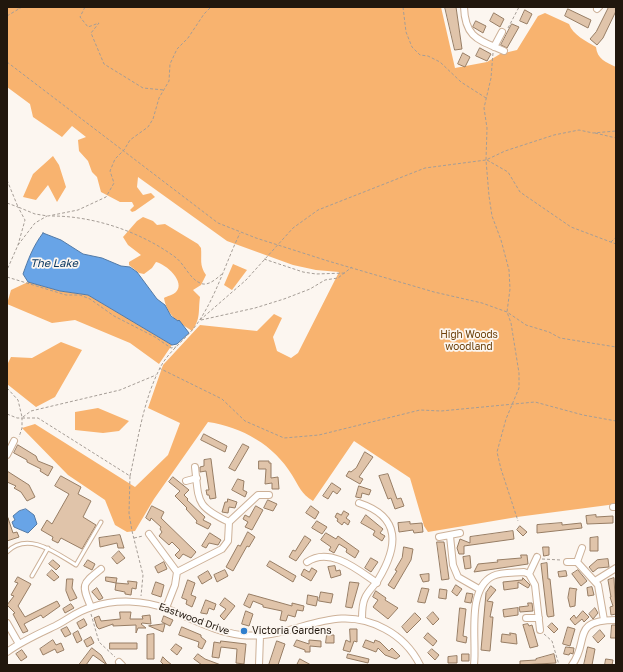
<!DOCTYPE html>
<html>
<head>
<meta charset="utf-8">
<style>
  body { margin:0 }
  #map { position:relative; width:623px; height:672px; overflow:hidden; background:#fcf6f0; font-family:"Golos Text",sans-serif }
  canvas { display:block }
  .frame { position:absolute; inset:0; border:8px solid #21170d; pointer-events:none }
</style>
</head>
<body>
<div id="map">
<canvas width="623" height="672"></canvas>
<div class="frame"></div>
</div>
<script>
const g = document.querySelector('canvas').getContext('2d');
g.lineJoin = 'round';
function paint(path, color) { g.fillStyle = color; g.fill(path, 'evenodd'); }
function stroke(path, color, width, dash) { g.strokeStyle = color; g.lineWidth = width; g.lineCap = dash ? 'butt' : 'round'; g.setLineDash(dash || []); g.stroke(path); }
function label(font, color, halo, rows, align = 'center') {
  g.font = font + ' "Golos Text",sans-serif'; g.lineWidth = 3.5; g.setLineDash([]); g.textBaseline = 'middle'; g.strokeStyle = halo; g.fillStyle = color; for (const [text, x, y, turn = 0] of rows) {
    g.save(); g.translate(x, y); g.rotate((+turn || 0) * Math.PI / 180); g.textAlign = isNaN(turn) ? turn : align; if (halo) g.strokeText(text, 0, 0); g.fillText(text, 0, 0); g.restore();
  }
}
paint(new Path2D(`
  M 7,7 L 441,7 L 455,68 L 487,62 L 500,54 L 517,50 L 538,16 L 545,13 L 569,24 C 573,35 586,41 596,47 C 597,59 606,62 616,67 L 616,504 L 517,517 L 428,532 L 424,526 L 410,478 L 354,441 L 313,501 C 301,494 299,486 292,475 C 274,445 242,427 208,422 L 154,499 L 135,531 L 127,532 L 115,525 L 105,500 L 68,475 L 22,428 L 35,424 L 135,487 L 168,455 L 180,423 L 148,408 L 163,365 L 200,325 L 257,331 L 274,314 L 282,318 L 273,337 L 277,351 L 291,358 L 298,353 L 339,272 L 316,270 L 293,265 L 227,241 L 138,177 L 137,187 L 143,195 L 151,193 L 155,197 L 135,211 L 132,212 L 130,210 L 134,206 L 132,202 L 120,202 L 101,192 L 97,177 L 92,172 L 88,161 L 79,151 L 78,140 L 86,137 L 72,126 L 62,137 L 33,117 L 30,104 L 7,87 Z
  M 53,156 L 59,165 L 66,187 L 57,202 L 48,185 L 36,200 L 23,197 L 33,174 Z
  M 143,217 L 153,221 L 157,225 L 165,224 L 198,244 L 201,248 C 202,259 199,265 206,275 L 201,285 L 193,290 L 200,297 C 198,312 201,318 192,331 C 179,322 167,316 164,298 C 167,296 173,295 176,292 C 186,282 166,264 156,262 L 152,268 L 144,274 L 139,273 L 129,265 L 129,262 L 141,255 L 128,245 L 123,237 L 137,221 Z
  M 233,264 L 247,270 L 232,290 L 224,285 Z
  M 28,282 L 60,291 L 88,295 L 172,345 L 159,364 L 130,343 L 75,320 L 52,323 L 7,304 L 11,290 Z
  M 61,342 L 82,350 L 55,397 L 36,407 L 7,384 L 7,365 L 11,357 L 32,358 Z
  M 98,408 L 129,421 L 119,431 L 103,433 L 75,430 L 75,412 Z`), '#f8b36f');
const water = new Path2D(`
  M 43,233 L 61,240 L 83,254 L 102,258 L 121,266 L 130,267 L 137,272 L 157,299 L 165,305 L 171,316 L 178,321 L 179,320 L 189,333 L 177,344 L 172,345 L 88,295 L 60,291 L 28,282 L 23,274 C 28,260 33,246 43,233 Z
  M 26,509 L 34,515 L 37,524 L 28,533 L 14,527 L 12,522 L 15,520 L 13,516 L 19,511 Z`);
paint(water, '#68a4e7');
stroke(water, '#537aa6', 1);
const building = new Path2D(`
  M 445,7 L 456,7 L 462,49 L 455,50 Z
  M 609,7 L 616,7 L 616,11 L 603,38 L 597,45 L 590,39 L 596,32 Z
  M 568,9 L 591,20 L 588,28 L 565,16 Z
  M 525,10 L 532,14 L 527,24 L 520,21 Z
  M 494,13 L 504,19 L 500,27 L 490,21 Z
  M 476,21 L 486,26 L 483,33 L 473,27 Z
  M 512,24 L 519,27 L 507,48 L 501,45 Z
  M 480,48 L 491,54 L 487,61 L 476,56 Z
  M 463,53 L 470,57 L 465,67 L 458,64 Z
  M 204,434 L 227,446 L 225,452 L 201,440 Z
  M 243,444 L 249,447 L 235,471 L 229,468 Z
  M 18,445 L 36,456 L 38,461 L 53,467 L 48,476 L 40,471 L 41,469 L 27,462 L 27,460 L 14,453 Z
  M 365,452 L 373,457 L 359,477 L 363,479 L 360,484 L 346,476 L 349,471 L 351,472 L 356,468 Z
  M 211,459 L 216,498 L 210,499 L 209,495 L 207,495 L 206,490 L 209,490 L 206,471 L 200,472 L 200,467 L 204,466 L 204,460 Z
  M 259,461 L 269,461 L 269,463 L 271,463 L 271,478 L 278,477 L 279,489 L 272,489 L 272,483 L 265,484 L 266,469 L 259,469 Z
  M 7,471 L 29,485 L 35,497 L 27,501 L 21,492 L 14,488 L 16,486 L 7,482 Z
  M 388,474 L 397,499 L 401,498 L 404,506 L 395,509 L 391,498 L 388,499 L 379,476 Z
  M 61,476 L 81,487 L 78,494 L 91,501 L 83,517 L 96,525 L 82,549 L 61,538 L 58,543 L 52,540 L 53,537 L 41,530 L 47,520 L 52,524 L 69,494 L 55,486 Z
  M 173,477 L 189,490 L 184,495 L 188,499 L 187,500 L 205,517 L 203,520 L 211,524 L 208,529 L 196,523 L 197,521 L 186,509 L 187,508 L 175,496 L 180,491 L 169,482 Z
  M 238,479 L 244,481 L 243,490 L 247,492 L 245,497 L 232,490 Z
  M 332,483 L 341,489 L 337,494 L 333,491 L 328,499 L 323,496 Z
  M 359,486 L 371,490 L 369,495 L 362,493 L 361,498 L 356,497 Z
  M 228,499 L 237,502 L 235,508 L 229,507 L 228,513 L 222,512 L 225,502 L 227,502 Z
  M 268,500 L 277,504 L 273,511 L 264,508 Z
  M 152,506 L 164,512 L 161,518 L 196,552 L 191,558 L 183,554 L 179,559 L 175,555 L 180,550 L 172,542 L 169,545 L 159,536 L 162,532 L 160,529 L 161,527 L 151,518 L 150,521 L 146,518 Z
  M 256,506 L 263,510 L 252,530 L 245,527 L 248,522 L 243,519 L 245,515 L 249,517 Z
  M 311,506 L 319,512 L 315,519 L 306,513 Z
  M 344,511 L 349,514 L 346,518 L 350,521 L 348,525 L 344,522 L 342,525 L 337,521 L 338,519 L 335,517 L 337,513 L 341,515 Z
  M 366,515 L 383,529 L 380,533 L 385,536 L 382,541 L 373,535 L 375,531 L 361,523 Z
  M 596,515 L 596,517 L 613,516 L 613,523 L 587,524 L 586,516 Z
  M 8,518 L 13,533 L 17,532 L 19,537 L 7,541 Z
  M 317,521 L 327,527 L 322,534 L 312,528 Z
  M 410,522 L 410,524 L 422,523 L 423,532 L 414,533 L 413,530 L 399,532 L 398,523 Z
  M 562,523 L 562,525 L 581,523 L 582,528 L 537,533 L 537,525 Z
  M 520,526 L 527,532 L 523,536 L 517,530 Z
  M 513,531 L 514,539 L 464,546 L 464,554 L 459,554 L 457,548 L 460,539 L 470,543 L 470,537 Z
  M 248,532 L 255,537 L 249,547 L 247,546 L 233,571 L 226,567 L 238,545 L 240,546 Z
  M 210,533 L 221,540 L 218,545 L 209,543 L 206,548 L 202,546 Z
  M 326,533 L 336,539 L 338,536 L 359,551 L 355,558 L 346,552 L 347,549 L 339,544 L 334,553 L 329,550 L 331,547 L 321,540 Z
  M 120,535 L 124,548 L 118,548 L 117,543 L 100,547 L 99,538 Z
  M 305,536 L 311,540 L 296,561 L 289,557 L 293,550 L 295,551 Z
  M 598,537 L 598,551 L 590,551 L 590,538 Z
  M 437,542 L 444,542 L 449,579 L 442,580 Z
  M 404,547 L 413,549 L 411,560 L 394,589 L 388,585 L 397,571 L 395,570 L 402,558 Z
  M 543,547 L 549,547 L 549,555 L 544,556 Z
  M 119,551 L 125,558 L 117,564 L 112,558 Z
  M 521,555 L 527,555 L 528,564 L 474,572 L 478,564 L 498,562 L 497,560 L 521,558 Z
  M 470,556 L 471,568 L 465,569 L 463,557 Z
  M 371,558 L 378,562 L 371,572 L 365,568 Z
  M 608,559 L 609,567 L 598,568 L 593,572 L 589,567 L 597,560 Z
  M 53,560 L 60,566 L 56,570 L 49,564 Z
  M 88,560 L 95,564 L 92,570 L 84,566 Z
  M 270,561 L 296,576 L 293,582 L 267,566 Z
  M 164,562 L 167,569 L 158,573 L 155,567 Z
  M 547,563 L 548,579 L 550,579 L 554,616 L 548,617 L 547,615 L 541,564 Z
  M 335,566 L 336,571 L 340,570 L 341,575 L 331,578 L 328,567 Z
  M 312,568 L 317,571 L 311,581 L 301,575 L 304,569 L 309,572 Z
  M 52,570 L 59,577 L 54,581 L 47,575 Z
  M 225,570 L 228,576 L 217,582 L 214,575 Z
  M 578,570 L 587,581 L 581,586 L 572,574 Z
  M 208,571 L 212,578 L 202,584 L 198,577 Z
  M 566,571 L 567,576 L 559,577 L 558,572 Z
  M 429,574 L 429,581 L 423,582 L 420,575 Z
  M 18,577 L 31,584 L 18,606 L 25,617 L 57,601 L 60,606 L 43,618 L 41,615 L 24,624 L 28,631 L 23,633 L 13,614 L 15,613 L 7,605 L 14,596 L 11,595 L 18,583 L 15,582 Z
  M 106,577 L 117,578 L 116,583 L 106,581 Z
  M 523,578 L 530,585 L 528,588 L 518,582 L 518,588 L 504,590 L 503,582 L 522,580 Z
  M 614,578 L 616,614 L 611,615 L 610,607 L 613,606 L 610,597 L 611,597 L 608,580 Z
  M 67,579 L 73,579 L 72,588 L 77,598 L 70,601 L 66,591 Z
  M 188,580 L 195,583 L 191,595 L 196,597 L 192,607 L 186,604 L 187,600 L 182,598 Z
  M 128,581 L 137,582 L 136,589 L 132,588 L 131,595 L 125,594 L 125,592 L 115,590 L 116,583 L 128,584 Z
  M 156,582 L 164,585 L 161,597 L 152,594 Z
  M 350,582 L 359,583 L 352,608 L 346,607 Z
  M 456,585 L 462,589 L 457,596 L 452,592 Z
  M 491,586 L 496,590 L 487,601 L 493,602 L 490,617 L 493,617 L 490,651 L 481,650 L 486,593 Z
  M 592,587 L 594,595 L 588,596 L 587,588 Z
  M 97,588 L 103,598 L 99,600 L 92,592 Z
  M 422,588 L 429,589 L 425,603 L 418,602 Z
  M 570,588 L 577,589 L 576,591 L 575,606 L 570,607 L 568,598 Z
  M 440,589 L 447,590 L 446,599 L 439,598 Z
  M 376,591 L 386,598 L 385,600 L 398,608 L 388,619 L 373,607 L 378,600 L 373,597 Z
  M 321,592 L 333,594 L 331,603 L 319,601 Z
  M 467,593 L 473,594 L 471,603 L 465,602 Z
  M 249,594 L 292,606 L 292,603 L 304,606 L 303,611 L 297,610 L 295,617 L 288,615 L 286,621 L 280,620 L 282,611 L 263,607 L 263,605 L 253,601 L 250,608 L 244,605 Z
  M 308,595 L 318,597 L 316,606 L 307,604 Z
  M 225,598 L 235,606 L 224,620 L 220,616 L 226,609 L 220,605 Z
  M 206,600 L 216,604 L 214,610 L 209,608 L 207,614 L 201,613 Z
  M 528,603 L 532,603 L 533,611 L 520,612 L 519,607 L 528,606 Z
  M 71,604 L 74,608 L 65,613 L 63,609 Z
  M 460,608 L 466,609 L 463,636 L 467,637 L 466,643 L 457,641 Z
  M 518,608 L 518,615 L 504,617 L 503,610 Z
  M 595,608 L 598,613 L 593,619 L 589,614 Z
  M 246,611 L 253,614 L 249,626 L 242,624 Z
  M 583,611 L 589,617 L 584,622 L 582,619 L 575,625 L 570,619 L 574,615 L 576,618 Z
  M 120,612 L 131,612 L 130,619 L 143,619 L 142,616 L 150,615 L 151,624 L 142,623 L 141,624 L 146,628 L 138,628 L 136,633 L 136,625 L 113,626 L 113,624 L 99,629 L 97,627 L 94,618 L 99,616 L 101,621 L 120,619 Z
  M 433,612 L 439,619 L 433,625 L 427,618 Z
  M 415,613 L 421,619 L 407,633 L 402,627 Z
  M 164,616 L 173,620 L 170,626 L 162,622 Z
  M 84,619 L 87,625 L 80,629 L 77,623 Z
  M 552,623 L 558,629 L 554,633 L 548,627 Z
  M 165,624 L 163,632 L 149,626 Z
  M 528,624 L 529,626 L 532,625 L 538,646 L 530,648 L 523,625 Z
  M 612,625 L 616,625 L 616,638 L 611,638 Z
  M 67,627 L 71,634 L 65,637 L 61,630 Z
  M 182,627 L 201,635 L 201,637 L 206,641 L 202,649 L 198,647 L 199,642 L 179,635 Z
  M 568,627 L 575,629 L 570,646 L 563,644 Z
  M 350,629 L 357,629 L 357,642 L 354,641 L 350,652 L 343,650 L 346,640 L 350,642 Z
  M 600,630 L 605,636 L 598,643 L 593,637 Z
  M 78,631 L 82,640 L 77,643 L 73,634 Z
  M 428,633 L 437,641 L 433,646 L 424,638 Z
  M 510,633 L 516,634 L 517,644 L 501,642 L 502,634 L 510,635 Z
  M 154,634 L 154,659 L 147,659 L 147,635 Z
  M 327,635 L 334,635 L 334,643 L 326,643 Z
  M 91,637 L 94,643 L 87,647 L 84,641 Z
  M 53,640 L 56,645 L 61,643 L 64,650 L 57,653 L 55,649 L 43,655 L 40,649 Z
  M 297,640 L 309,644 L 309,640 L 321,641 L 321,647 L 310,646 L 310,652 L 305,652 L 305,650 L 294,646 Z
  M 366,640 L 374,643 L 375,640 L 380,642 L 389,651 L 392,648 L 400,656 L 396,659 L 385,655 L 378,648 L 376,652 L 363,647 Z
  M 221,641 L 246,644 L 244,664 L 236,663 L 237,649 L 221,647 L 219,658 L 212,657 L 214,642 L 220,643 Z
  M 277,641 L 285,644 L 278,665 L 269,665 Z
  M 110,643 L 137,643 L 137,649 L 110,649 Z
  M 176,644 L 182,648 L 177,655 L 171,650 Z
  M 566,647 L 574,648 L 573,654 L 570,653 L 569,655 L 564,654 Z
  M 588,647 L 595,649 L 592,665 L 584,665 Z
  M 92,648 L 101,655 L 107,665 L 93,655 L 86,665 L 79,665 Z
  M 432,649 L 439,655 L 435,660 L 428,653 Z
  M 22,650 L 27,657 L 21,661 L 16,654 Z
  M 198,654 L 205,659 L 221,665 L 202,665 L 194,659 Z
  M 348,654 L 369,659 L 368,663 L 347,658 Z
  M 462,654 L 469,654 L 469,661 L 462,661 Z
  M 554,654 L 556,663 L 520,665 L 520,661 L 536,660 L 536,659 Z
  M 457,656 L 457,663 L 448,663 L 448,657 Z
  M 163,657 L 167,661 L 172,665 L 164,665 L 161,662 Z
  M 300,659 L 311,665 L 297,665 Z
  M 606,659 L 613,660 L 612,665 L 605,665 Z`);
paint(building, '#e0c4aa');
stroke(building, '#977d64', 1);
const lane = new Path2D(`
  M 7,552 C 28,531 56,553 76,565 L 101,522
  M 32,576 L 48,548`);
const street = new Path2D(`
  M 464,7 C 465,38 479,40 504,51
  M 597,9 L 599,7
  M 494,47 L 502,32
  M 7,455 L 14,441
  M 186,481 L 197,478
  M 359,503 C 402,517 398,547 378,580 C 374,586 368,591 365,598 C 362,604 362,612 362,619
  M 613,507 L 616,507
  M 229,522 L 258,495 L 269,495
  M 149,534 L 177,572 L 175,585 L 166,608
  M 450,536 L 453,565 L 458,577 L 479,589
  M 439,537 L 460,533
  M 537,557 L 529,574 L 535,585 L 540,630
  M 307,562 C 330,546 358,570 377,583
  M 567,562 L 577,562 L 598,585 L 604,620
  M 577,562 L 582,548
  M 177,572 L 222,549 L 228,541 L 229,522 C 195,506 199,501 195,467
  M 595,581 L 616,568
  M 91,607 C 81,584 82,584 101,569
  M 526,618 L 539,618
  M 7,623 L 19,644
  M 7,652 C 22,641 38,634 55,626 C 67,620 79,610 92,607 C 115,599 144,600 167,609 C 191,618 215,632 241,635 C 295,641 332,600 385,629 C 400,637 412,649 420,665
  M 119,662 L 122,665
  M 259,665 L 260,636
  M 474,665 C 477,641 466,589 493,576 C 501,572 515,573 524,572 L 529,574
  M 572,665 C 590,641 570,620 616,620`);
stroke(lane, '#cdb198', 5);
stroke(street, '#cdb198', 8);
stroke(new Path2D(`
  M 12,7 L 20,8
  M 85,7 L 80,17 L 88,27 L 99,23 L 91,33 L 104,64 L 143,88 L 164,90
  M 403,7 L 406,32 L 412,47 L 420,55 L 428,56 L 440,62 L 461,82 L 486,98
  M 7,16 L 22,7
  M 508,28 L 519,7
  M 493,53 L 491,78 L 484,108 L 487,128 L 486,160 L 489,196 L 492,216 L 501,240 L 509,270 L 510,289 L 507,312 L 511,323 L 519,373 L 519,388 L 506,419 L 497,452 L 501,469 L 518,521
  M 7,62 L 218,223 L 256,238 L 328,261 L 434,292 L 482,303 L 507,312 L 526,325 L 549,332 L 560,338 L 616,347
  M 595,133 L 616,138
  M 487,160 L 508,172 L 520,192 L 571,227 L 616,244
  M 7,180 L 18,207 L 35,214 L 48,216 L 78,210 L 106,197 L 114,183 L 110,171 L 115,159 L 124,150 L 130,140 L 148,127 L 153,119 L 159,98 L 169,81 L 170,64 L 177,49 L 188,38 L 204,14 L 211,7
  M 7,203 L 18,207 L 25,220 L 18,245 L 7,270
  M 52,216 C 94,216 141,232 175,257 C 185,264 190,281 203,284 C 210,285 217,278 222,274
  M 611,242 L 616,237
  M 18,245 L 35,223 L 47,216
  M 264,259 L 303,272 L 316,274 L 346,273
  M 7,277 L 66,295 L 80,295 L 90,299 L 114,316 L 155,337 L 171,348 L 176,347
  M 200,320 L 246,280 L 293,228 L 318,210 L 425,168 L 486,160 L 505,151 L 554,135 L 579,130 L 593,133 L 616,131
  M 201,320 L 255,308 L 284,299 L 310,289 L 325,280 L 338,278 L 352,267
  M 159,368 L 222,399 L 245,421 L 284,438 L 319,435 L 420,410 L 441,411 L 535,402 L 583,415 L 616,421
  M 7,388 L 18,400 L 22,417
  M 7,414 L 17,418 L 22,418 L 22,428 L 19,437
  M 23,417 L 31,411 L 120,390 L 156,375
  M 22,418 L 38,418 L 130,476 L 129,513 L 132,531 L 143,575 L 141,596
  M 130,476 C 138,440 143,401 160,368 C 169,350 188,338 199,321 C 217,294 226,262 240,233
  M 134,538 L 143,536
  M 542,559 L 561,560
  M 91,614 L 99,642 L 115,657
  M 544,634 L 552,641 L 559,665`), '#a59d96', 1, [3, 2]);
stroke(lane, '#fff', 3);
stroke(street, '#fff', 6);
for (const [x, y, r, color] of [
  [244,631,4,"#2f7ecd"]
]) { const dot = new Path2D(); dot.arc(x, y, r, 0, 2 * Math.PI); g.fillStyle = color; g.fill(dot); stroke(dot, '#fcf6f0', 1.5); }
label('10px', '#6d410b', '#fcf6f0', [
  ["High Woods",469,335],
  ["woodland",469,347]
]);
label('10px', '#21170d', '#fcf6f0', [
  ["Eastwood Drive",194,619,20]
]);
label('10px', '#21170d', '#fcf6f0', [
  ["Victoria Gardens",252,631]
], 'left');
label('italic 11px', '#08355f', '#fcf6f0', [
  ["The Lake",54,264]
]);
</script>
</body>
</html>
